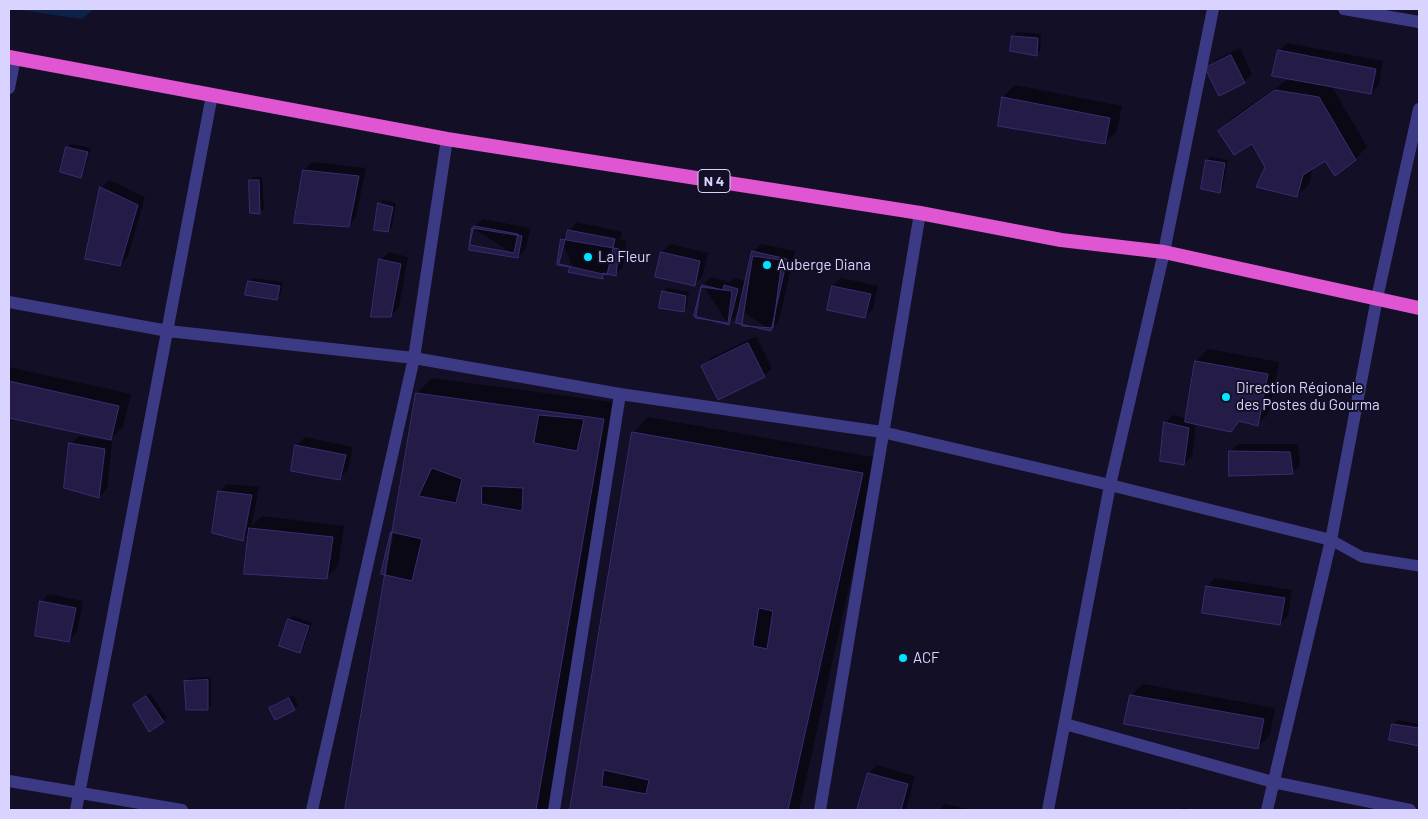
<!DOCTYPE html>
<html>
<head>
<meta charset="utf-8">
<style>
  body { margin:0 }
  #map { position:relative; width:1428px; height:819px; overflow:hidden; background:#130f26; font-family:Barlow,sans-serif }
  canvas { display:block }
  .frame { position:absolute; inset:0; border:10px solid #d9d4ff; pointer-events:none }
</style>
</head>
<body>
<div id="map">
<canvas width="1428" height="819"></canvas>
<div class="frame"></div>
</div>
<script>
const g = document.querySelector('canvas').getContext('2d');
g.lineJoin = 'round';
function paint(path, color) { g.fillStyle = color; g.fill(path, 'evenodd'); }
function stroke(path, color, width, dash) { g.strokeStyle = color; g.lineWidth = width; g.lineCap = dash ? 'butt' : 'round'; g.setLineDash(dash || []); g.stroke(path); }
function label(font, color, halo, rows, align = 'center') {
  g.font = font + ' Barlow,sans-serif'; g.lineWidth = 4; g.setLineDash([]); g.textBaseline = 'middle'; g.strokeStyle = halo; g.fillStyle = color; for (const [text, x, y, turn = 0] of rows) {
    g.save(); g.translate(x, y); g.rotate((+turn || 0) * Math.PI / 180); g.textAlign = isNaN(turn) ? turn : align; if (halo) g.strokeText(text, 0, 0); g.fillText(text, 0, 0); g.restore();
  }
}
paint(new Path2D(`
  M 14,9 L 94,9 L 82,19 Z`), '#0c2248');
paint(new Path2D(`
  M 1017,32 L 1041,34 L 1040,51 L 1036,54 L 1013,36 Z
  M 1287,43 L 1383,61 L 1379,85 L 1371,93 L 1331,85 L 1367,147 L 1355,159 L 1325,160 L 1313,167 L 1309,184 L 1297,196 L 1266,167 L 1252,143 L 1219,131 L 1231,119 L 1290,78 L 1279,51 Z
  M 1240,48 L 1252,74 L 1244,82 L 1207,68 L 1215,60 Z
  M 1015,85 L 1122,106 L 1117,131 L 1105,143 L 999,125 L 1003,97 Z
  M 71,144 L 91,148 L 84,172 L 80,176 L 67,148 Z
  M 1211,157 L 1228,160 L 1223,187 L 1219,191 L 1207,160 Z
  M 312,162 L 366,168 L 356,217 L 348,226 L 304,170 Z
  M 254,177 L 262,177 L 264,209 L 260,212 L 251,212 L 250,180 Z
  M 109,180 L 145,197 L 128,256 L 120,265 L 101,188 Z
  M 383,200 L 396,203 L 392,227 L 388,230 L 379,204 Z
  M 483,219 L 530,228 L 526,249 L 518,257 L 473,228 Z
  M 577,222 L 622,232 L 620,240 L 626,241 L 623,267 L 615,275 L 607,274 L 603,278 L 572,266 L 562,239 Z
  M 670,244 L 708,253 L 702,277 L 694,285 L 662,252 Z
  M 761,244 L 795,251 L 779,321 L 771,330 L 738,309 L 736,316 L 728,324 L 703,285 L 711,277 L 729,282 L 734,278 L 747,281 L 753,252 Z
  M 389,252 L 408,257 L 399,307 L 391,316 L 381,260 Z
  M 253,278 L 283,282 L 281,294 L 277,298 L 250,282 Z
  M 841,278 L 878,286 L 873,309 L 865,317 L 833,286 Z
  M 667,288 L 689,292 L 687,307 L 683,311 L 663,292 Z
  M 756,336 L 772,368 L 764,376 L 703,366 L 711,358 Z
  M 1208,349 L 1279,362 L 1269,413 L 1257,425 L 1241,420 L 1231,430 L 1196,423 L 1192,456 L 1184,464 L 1165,423 L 1173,415 L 1187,418 L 1196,361 Z
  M 9,367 L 131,394 L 123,427 L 109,440 L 110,438 L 9,417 Z
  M 432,378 L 619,403 L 549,810 L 347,810 L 417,393 Z
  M 648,417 L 878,458 L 799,810 L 572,810 L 633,433 Z
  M 79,436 L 112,441 L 107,489 L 99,497 L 71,444 Z
  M 305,437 L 353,447 L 348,470 L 340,478 L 297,445 Z
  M 1238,444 L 1298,444 L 1300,465 L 1292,473 L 1230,452 Z
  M 227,484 L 259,487 L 251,527 L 262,516 L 344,526 L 338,566 L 326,578 L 250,532 L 242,539 L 219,492 Z
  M 1215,578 L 1292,590 L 1288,616 L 1280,624 L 1207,587 Z
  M 49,594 L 83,601 L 77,632 L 69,640 L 41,602 Z
  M 293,616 L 312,623 L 303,648 L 300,652 L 290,620 Z
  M 211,677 L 211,705 L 208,709 L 185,681 L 189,678 Z
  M 1143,684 L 1275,708 L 1270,735 L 1258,747 L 1131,696 Z
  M 150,693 L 167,718 L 163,721 L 134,705 Z
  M 293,695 L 298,705 L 294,709 L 271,708 L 274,704 Z
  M 1397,720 L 1419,724 L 1419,745 L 1391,739 L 1393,724 Z
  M 877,765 L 915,776 L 906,810 L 858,810 L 869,773 Z
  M 945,804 L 972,810 L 939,810 Z
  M 1183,807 L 1191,810 L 1180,810 Z`), '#0007');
const building = new Path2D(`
  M 1012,36 L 1038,38 L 1037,56 L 1010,51 Z
  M 1278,50 L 1376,69 L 1371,94 L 1272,76 Z
  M 1231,55 L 1245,83 L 1219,96 L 1205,68 Z
  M 1275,90 L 1319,97 L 1356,160 L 1335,176 L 1325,161 L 1303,175 L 1297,197 L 1256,187 L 1265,167 L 1252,144 L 1234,155 L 1218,131 Z
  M 1002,97 L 1110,118 L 1105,144 L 998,126 Z
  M 66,147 L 88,152 L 81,178 L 60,172 Z
  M 1206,160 L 1225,163 L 1220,193 L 1201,189 Z
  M 303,170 L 359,176 L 349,227 L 294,223 Z
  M 249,180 L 259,180 L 260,214 L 250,213 Z
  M 100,187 L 138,205 L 120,266 L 85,259 Z
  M 378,203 L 393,207 L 388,232 L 374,230 Z
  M 474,226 L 518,234 L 514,253 L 470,245 Z
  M 472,228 L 522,236 L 518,258 L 469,250 Z
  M 568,230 L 615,239 L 607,275 L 559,264 Z
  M 561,239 L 619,249 L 616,276 L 603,273 L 603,279 L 568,272 L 570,267 L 557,265 Z
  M 752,251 L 787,259 L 771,331 L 736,323 Z
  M 661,252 L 700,261 L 695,286 L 655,277 Z
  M 753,256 L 782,260 L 773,328 L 742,326 Z
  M 379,259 L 401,264 L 391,317 L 371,317 Z
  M 248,281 L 280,286 L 277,300 L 245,295 Z
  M 702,285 L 723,290 L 724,285 L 738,289 L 729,325 L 694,316 Z
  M 832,286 L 871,294 L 865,318 L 827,310 Z
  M 701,287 L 732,291 L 728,323 L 696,318 Z
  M 662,291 L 686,296 L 684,312 L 659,308 Z
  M 748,343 L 765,377 L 718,400 L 701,366 Z
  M 1195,361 L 1268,374 L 1258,426 L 1239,421 L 1231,432 L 1185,422 Z
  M 9,381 L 119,406 L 111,440 L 9,418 Z
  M 416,393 L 604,419 L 536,810 L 345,810 Z
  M 539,415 L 584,419 L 577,451 L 534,443 Z
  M 1164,422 L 1189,428 L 1184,465 L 1160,461 Z
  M 632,432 L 863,473 L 788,810 L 570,810 Z
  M 69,443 L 105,449 L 99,498 L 64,488 Z
  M 295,445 L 346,455 L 340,480 L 291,471 Z
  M 1229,451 L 1290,452 L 1293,474 L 1229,476 Z
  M 432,468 L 462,479 L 456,503 L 419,496 Z
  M 482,486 L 523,488 L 522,511 L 482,504 Z
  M 218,491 L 252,495 L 243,541 L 212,533 Z
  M 249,528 L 333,537 L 327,579 L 244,574 Z
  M 391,532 L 422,539 L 412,581 L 381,574 Z
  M 1206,586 L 1285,598 L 1280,625 L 1202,613 Z
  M 40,601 L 76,608 L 69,642 L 35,636 Z
  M 759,608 L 773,611 L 767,649 L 753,646 Z
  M 288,619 L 309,626 L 300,653 L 279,646 Z
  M 208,680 L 208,710 L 186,710 L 184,681 Z
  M 1130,695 L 1264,719 L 1258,749 L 1124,724 Z
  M 146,696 L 164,722 L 149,732 L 133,705 Z
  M 289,698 L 295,710 L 275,720 L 269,708 Z
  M 1392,724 L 1419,728 L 1419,746 L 1389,740 Z
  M 604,770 L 649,780 L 646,794 L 602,786 Z
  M 868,773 L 908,784 L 901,810 L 857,810 Z`);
paint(building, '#241b47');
stroke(building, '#3b2d73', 1);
stroke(new Path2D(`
  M 1331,540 L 1362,557 L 1419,566`), '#3d3a85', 11);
stroke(new Path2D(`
  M 1344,9 L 1419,22
  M 9,88 L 15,58
  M 9,302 L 168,331 L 414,358 L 620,394 L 882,432 L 1110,485 L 1331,540
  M 1065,724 L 1273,782 L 1410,810
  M 9,781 L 182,810
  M 76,810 L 212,95
  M 312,810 L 414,358 L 447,139
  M 554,810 L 620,394
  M 820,810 L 920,213
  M 1048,810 L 1110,485 L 1164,252 L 1213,9
  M 1267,810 L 1331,540 L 1377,298 L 1419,109`), '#3d3a85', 12);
stroke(new Path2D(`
  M 9,57 L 447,139 L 920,213 L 1061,240 L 1164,252 L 1419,308`), '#e055d1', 14);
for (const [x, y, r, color] of [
  [588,257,5,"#00e5ff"],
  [767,265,5,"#00e5ff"],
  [1226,397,5,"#00e5ff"],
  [903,658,5,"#00e5ff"]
]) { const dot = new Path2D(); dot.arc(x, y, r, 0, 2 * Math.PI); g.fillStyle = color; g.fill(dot); stroke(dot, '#130f26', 2); }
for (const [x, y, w] of [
  [714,181,32]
]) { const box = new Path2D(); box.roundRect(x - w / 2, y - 11.5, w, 23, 4); g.fillStyle = '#130f26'; g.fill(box); stroke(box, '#d9d4ff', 1); }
label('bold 14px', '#d9d4ff', null, [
  ["N 4",714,181]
]);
label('15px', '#d9d4ff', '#130f26', [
  ["La Fleur",598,257],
  ["Auberge Diana",777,265],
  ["Direction Régionale",1236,388],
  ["des Postes du Gourma",1236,405],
  ["ACF",913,658]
], 'left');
</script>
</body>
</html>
